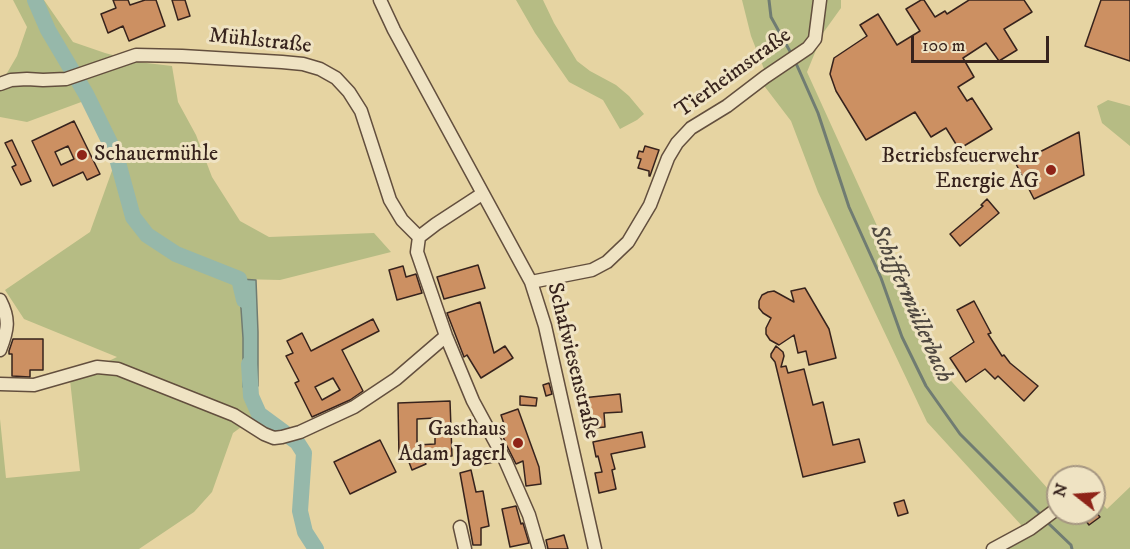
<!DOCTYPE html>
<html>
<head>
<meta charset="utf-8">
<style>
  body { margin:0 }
  #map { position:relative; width:1130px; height:549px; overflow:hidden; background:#e6d4a2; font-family:"IM FELL DW Pica",serif }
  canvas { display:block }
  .north { position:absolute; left:1046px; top:465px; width:60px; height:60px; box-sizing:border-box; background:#efe3c3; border:2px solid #a59681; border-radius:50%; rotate:287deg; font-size:16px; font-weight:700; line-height:24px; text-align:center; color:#37231d }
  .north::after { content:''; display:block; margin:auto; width:21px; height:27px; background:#8f2418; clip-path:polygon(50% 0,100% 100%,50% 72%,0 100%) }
  .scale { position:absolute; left:911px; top:36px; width:138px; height:27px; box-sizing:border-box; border:3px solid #37231d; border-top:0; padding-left:8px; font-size:18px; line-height:21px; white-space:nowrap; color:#37231d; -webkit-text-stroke:4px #efe3c3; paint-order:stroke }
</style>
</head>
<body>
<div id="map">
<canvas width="1130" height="549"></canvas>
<div class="north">N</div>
<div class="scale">100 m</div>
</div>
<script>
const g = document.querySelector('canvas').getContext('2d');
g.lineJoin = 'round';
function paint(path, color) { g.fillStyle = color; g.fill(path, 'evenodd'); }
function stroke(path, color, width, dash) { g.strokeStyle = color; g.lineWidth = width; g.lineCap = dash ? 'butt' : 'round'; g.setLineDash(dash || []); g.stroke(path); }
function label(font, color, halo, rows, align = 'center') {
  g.font = font + ' "IM FELL DW Pica",serif'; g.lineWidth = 6; g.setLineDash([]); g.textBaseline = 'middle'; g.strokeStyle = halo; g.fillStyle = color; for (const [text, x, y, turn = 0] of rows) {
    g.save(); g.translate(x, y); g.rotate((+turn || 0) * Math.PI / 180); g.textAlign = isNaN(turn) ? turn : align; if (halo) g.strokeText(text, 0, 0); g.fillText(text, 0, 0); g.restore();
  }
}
paint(new Path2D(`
  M 13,0 L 44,0 L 73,42 L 105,53 L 138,62 L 172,66 L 178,102 L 196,135 L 212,177 L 240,221 L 269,237 L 374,233 L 391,252 L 280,280 L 240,279 L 243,338 L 243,387 L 259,414 L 233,433 L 212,492 L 194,512 L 139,549 L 0,549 L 0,419 L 6,478 L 80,471 L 70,380 L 117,357 L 24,319 L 5,290 L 90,232 L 118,154 L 84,101 L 27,122 L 0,117 L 0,85 L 17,56 L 27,27 Z
  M 516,0 L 543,0 L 554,23 L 577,61 L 590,71 L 616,85 L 629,96 L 644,114 L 637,120 L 620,129 L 603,100 L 569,82 L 535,33 Z
  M 742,0 L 841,0 L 841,8 L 823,33 L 807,72 L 944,373 L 1058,500 L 1058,513 L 1094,513 L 1094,495 L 1107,509 L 1130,487 L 1130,549 L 1007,549 L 1036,530 L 1022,526 L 927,422 L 818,192 L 791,121 L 762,83 L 814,53 L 804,50 L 766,74 L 751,36 Z
  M 1108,100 L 1130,106 L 1130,146 L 1102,123 L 1097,106 Z`), '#b6bc84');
const water = new Path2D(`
  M 239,279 L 256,280 L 258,332 L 258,386 L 243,387 L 243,338 Z`);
paint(water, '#96b8aa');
stroke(water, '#707c72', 1.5);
stroke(new Path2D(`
  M 769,0 L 771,17 L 792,55
  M 795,61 L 818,113 L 849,207 L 881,278 L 902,337 L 926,386 L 960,434 L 1041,515
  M 1047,522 L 1071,545 L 1072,549`), '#707c72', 3);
stroke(new Path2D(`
  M 35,0 L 48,30 L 86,94 L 116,155 L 133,217 L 147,235 L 176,254 L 239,279 L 244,300
  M 249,364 L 251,396 L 259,414 L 297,442 L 304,453 L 300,511 L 305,532 L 316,549`), '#96b8aa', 16);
const building = new Path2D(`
  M 113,0 L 128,0 L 130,5 L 145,0 L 156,0 L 165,26 L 129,41 L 123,26 L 108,33 L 101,14 L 116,8 Z
  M 172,0 L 185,0 L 190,16 L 178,20 Z
  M 921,0 L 924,0 L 935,17 L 945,11 L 947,14 L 969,0 L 1024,0 L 1032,12 L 1004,29 L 1017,50 L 999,61 L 986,43 L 963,58 L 974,77 L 958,87 L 967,101 L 972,98 L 992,129 L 959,149 L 946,128 L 931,137 L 915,112 L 866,140 L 836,91 L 830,74 L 834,58 L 867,36 L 860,25 L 878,14 L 897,45 L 920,31 L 906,9 Z
  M 1101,0 L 1130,0 L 1130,61 L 1085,46 Z
  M 74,121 L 100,174 L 87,180 L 83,172 L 53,186 L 32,141 ZM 68,146 L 74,159 L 61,165 L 55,152 Z
  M 1079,132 L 1084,175 L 1034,199 L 1016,164 Z
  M 12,140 L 31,181 L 21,185 L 12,167 L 16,165 L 5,143 Z
  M 645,146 L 659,150 L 650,176 L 649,176 L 649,171 L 638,168 L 641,159 L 637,158 L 639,151 L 643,152 Z
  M 987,199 L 999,213 L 960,246 L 950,234 L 983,206 L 981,205 Z
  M 478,265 L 485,288 L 444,299 L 437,277 Z
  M 403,266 L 406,277 L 416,274 L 422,293 L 397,300 L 389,270 Z
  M 805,288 L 829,329 L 836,358 L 809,365 L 806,351 L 798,353 L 794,335 L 779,345 L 770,340 L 766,334 L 766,328 L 771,318 L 763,313 L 759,308 L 759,301 L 762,295 L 768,292 L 774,291 L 794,302 L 791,291 Z
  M 974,301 L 991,333 L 988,334 L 1002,356 L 1004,355 L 1010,363 L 1038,386 L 1024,401 L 998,376 L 995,379 L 985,369 L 966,382 L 950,358 L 974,342 L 957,310 Z
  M 480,302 L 494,353 L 505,346 L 513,358 L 481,378 L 467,355 L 464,357 L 447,313 Z
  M 373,319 L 379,331 L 342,350 L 363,391 L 350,400 L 312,417 L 295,383 L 299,381 L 286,356 L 293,353 L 287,341 L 302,333 L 311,351 ZM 333,378 L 340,390 L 322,400 L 315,387 Z
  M 13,339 L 43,339 L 43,370 L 30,370 L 30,377 L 12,376 L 12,354 L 9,354 L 9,351 Z
  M 776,346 L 783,352 L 784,356 L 781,367 L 786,366 L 788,373 L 804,369 L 813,405 L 823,402 L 833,445 L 859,439 L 865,462 L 803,477 L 775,362 L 771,357 L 771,354 Z
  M 549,383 L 552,394 L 546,396 L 543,385 Z
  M 620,394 L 622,412 L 604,413 L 605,427 L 585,429 L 582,398 Z
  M 520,396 L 537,398 L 536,406 L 520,405 Z
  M 450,401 L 452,456 L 422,457 L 426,464 L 412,470 L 407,457 L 399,457 L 398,403 ZM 435,418 L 435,444 L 417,445 L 417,419 Z
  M 518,409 L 539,467 L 541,484 L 526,486 L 523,461 L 516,464 L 506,444 L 500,429 L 505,427 L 501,415 Z
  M 642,432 L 645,447 L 611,454 L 615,469 L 612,470 L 616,489 L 599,493 L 595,473 L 602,472 L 598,456 L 596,457 L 593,442 Z
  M 380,440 L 396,472 L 350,494 L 334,462 Z
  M 491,452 L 494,462 L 474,466 L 472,459 L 479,457 L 478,455 Z
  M 471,470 L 476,492 L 483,491 L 489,526 L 481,528 L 481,545 L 473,545 L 460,473 Z
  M 904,500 L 908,513 L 898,516 L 894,503 Z
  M 516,506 L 521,524 L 523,523 L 529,543 L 510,547 L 502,509 Z
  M 1094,510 L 1100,517 L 1089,525 L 1083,517 L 1090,513 L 1094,513 Z
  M 564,535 L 568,549 L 548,549 L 546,540 Z`);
paint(building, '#cc9062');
stroke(building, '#37231d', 1.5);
const minor = new Path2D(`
  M 380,0 L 394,30 L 531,282 L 545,326 L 595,549
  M 0,84 L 11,80 L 27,79 L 43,80 L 66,79 L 136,55 L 182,56 L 282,62 L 303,64 L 320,69 L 336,78 L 349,92 L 361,111 L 390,200 L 402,220 L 419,237
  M 482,194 L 436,224 L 419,237 L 417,252 L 446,336 L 473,401 L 505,460 L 529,515 L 539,549
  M 531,282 L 592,270 L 607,262 L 628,242 L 650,205 L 668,158 L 677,143 L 691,128 L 727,106 L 765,77 L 808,48 L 815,39 L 820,0
  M 0,300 C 10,319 8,330 0,350
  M 0,384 L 34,385 L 97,367 L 118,369 L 234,415 L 264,434 L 274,438 L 282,437 L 300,432 L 354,407 L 396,379 L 446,336
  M 460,527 L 465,549
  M 993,549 L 1030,529 L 1058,508`);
stroke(minor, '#634f3e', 15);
stroke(minor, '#efe3c3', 12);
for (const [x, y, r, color] of [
  [82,155,6,"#8f2418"],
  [1051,170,6,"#8f2418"],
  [518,443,6,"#8f2418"]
]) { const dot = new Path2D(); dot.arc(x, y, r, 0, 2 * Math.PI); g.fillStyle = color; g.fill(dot); stroke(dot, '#efe3c3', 2); }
label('22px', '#37231d', '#efe3c3', [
  ["Mühlstraße",260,42,6],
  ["Tierheimstraße",734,74,-36],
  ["Schafwiesenstraße",572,361,76]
]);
label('22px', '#37231d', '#efe3c3', [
  ["Schauermühle",94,155,"left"],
  ["Betriebsfeuerwehr",1039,157],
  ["Energie AG",1039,182],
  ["Gasthaus",506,430],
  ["Adam Jagerl",506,455]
], 'right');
label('italic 24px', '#4f4840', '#efe3c3', [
  ["Schiffermüllerbach",910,304,66]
]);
</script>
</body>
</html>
